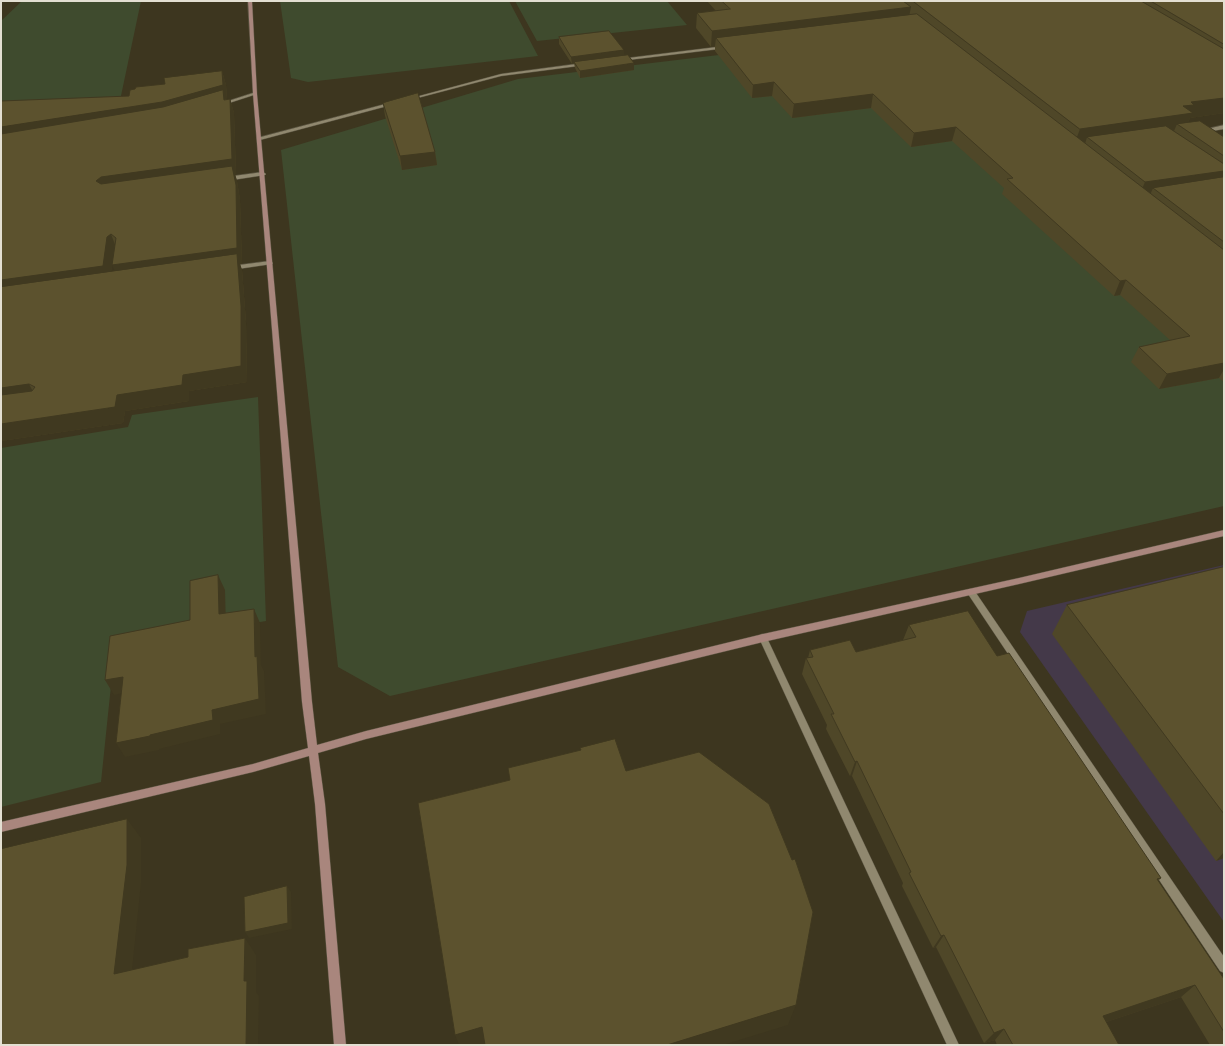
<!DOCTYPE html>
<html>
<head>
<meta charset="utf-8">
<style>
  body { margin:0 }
  #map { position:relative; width:1225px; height:1046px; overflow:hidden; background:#3d361f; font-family:Signika,sans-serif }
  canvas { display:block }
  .frame { position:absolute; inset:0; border:2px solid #e3dfd2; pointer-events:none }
</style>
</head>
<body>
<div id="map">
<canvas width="1225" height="1046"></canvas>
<div class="frame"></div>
</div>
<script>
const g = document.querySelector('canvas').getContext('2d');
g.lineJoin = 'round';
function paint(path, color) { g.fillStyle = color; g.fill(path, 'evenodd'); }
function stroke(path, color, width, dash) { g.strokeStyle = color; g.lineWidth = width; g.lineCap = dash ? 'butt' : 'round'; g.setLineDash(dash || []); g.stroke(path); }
paint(new Path2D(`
  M 1224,565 L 1224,922 L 1020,632 L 1027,611 Z`), '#443949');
paint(new Path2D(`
  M 22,1 L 141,1 L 118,110 L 1,115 L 1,21 Z
  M 280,1 L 509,1 L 538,56 L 308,82 L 291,78 Z
  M 515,1 L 667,1 L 687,25 L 537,41 Z
  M 903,33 L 1224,287 L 1224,506 L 390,696 L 338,667 L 281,150 L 518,79 Z
  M 258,397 L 266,621 L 115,647 L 101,782 L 1,807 L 1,448 L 128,427 L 132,415 Z`), '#3f4b2e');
const street = new Path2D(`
  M 725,46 L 727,46 L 727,48 L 620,61 L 618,60 L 620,59 Z
  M 584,63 L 586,64 L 586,65 L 501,76 L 410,100 L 408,99 L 501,74 Z
  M 253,93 L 257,94 L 223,105 L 219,104 Z
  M 393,102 L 395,102 L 395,104 L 260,140 L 257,138 Z
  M 1224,125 L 1224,129 L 1201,133 L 1198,131 Z
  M 263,172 L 266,174 L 265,175 L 226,181 L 223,179 L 226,177 Z
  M 270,261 L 273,263 L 272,264 L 231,270 L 228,268 L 231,266 Z
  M 971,589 L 974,590 L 1224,957 L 1224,973 L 1220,971 L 968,594 L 967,592 L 968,590 Z
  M 763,634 L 766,635 L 767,638 L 959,1045 L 947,1045 L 759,638 L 760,635 Z`);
const secondary = new Path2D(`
  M 248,1 L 252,1 L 257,94 L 312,702 L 317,745 L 366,731 L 763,634 L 1019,578 L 1224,530 L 1224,536 L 1019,584 L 763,642 L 366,739 L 318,753 L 325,804 L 346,1045 L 334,1045 L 315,804 L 309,756 L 253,772 L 1,832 L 1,822 L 253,764 L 308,748 L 302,702 L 253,94 Z`);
stroke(street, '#595340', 1);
stroke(secondary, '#595340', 1);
paint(street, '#90886f');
paint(secondary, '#a9867d');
paint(new Path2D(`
  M 707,1 L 1224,1 L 1224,113 L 1190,118 L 1188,122 L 1224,137 L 1224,382 L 1219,378 L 1159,389 L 1131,362 L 1139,347 L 1170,340 L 1120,295 L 1114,296 L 1002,194 L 1004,188 L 952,141 L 911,147 L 871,108 L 792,118 L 772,96 L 752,98 L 715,51 L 715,46 L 711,47 L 696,28 L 697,13 L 716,11 Z
  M 559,37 L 624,56 L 634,63 L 634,70 L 580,78 L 575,68 L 574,63 L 572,64 L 559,44 Z
  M 222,71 L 226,85 L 227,99 L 230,99 L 234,113 L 236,174 L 235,174 L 237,181 L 240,200 L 242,264 L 240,264 L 242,270 L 246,322 L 247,382 L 189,391 L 189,401 L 125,411 L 123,423 L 1,441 L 129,96 L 165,84 ZM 114,252 L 115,271 L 111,272 L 114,253 Z
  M 383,103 L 435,152 L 437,165 L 402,170 L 385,116 Z
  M 1224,567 L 1224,858 L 1216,861 L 1052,634 L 1067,605 Z
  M 909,625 L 997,656 L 1161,878 L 1158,881 L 1224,979 L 1224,1045 L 1210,1045 L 1181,997 L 1106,1022 L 1119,1045 L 997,1045 L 995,1040 L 984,1043 L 936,947 L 933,948 L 902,886 L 903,883 L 852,776 L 850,776 L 826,729 L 827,725 L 802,674 L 806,658 L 808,658 L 810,650 L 856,652 L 903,640 Z`), '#4f4728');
paint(new Path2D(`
  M 911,7 L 908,22 L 716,38 L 715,46 L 711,47 L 712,31 Z
  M 624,50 L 624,57 L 574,62 L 574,63 L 572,64 L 571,57 Z
  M 634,63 L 634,70 L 580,78 L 580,71 Z
  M 222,71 L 226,85 L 227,99 L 1,142 L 1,127 L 162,102 Z
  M 774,82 L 772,96 L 752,98 L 753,85 Z
  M 873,94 L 871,108 L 792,118 L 794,104 Z
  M 1224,98 L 1224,113 L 1190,118 L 1185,129 L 1177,124 L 1174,131 L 1087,137 L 1085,144 L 1074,145 L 1080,129 L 1183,106 L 1191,102 Z
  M 230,99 L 234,113 L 236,174 L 235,174 L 237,181 L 240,200 L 242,264 L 240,264 L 242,270 L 246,322 L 247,382 L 189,391 L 189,401 L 125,411 L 123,423 L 1,441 L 1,424 L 115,407 L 119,281 L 112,265 L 237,248 L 103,196 L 96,181 L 101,177 Z
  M 956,127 L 952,141 L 911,147 L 914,133 Z
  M 435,152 L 437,165 L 402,170 L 400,156 Z
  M 1224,171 L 1224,184 L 1153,188 L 1150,195 L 1139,196 L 1145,182 Z
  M 111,234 L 117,250 L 114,253 L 110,282 L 1,297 L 1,280 Z
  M 1126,280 L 1120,295 L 1114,296 L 1120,281 Z
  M 1224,363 L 1224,369 L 1219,378 L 1159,389 L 1167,374 Z
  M 29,384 L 38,401 L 1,405 L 1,388 Z
  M 218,575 L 225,590 L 226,629 L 219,614 Z
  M 254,609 L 260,623 L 261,665 L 264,671 L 266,714 L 220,724 L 220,734 L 159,749 L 159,750 L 125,757 L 116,743 L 150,735 L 212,710 L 255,657 Z
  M 123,677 L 132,691 L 114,695 L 105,680 Z
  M 857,761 L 852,776 L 850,776 L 855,762 Z
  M 127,819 L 141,838 L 141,883 L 130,989 L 114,974 Z
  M 1224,852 L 1224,858 L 1216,861 Z
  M 287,886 L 291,892 L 292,929 L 249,938 L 245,932 Z
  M 944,935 L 936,947 L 933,948 L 941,936 Z
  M 245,938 L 256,955 L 256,992 L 259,996 L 258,1045 L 246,1045 L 244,981 Z
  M 1195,985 L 1181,997 L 1091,1027 L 1103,1016 Z
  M 796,1005 L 788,1025 L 723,1045 L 667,1045 Z
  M 482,1027 L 487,1045 L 459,1045 L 455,1035 Z
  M 1004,1029 L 995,1040 L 984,1043 L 994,1033 Z`), '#403920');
const building = new Path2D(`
  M 722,1 L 903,1 L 911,7 L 712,31 L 697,13 L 730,9 Z
  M 913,1 L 1141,1 L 1224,49 L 1224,98 L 1191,102 L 1194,105 L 1183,106 L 1193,113 L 1080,129 Z
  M 1151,1 L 1224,1 L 1224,44 Z
  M 917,14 L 1224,250 L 1224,363 L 1167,374 L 1139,347 L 1190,336 L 1126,280 L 1120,281 L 1007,179 L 1013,178 L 956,127 L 914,133 L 873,94 L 794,104 L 774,82 L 753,85 L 716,38 Z
  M 609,31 L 624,50 L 571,57 L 559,37 Z
  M 628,55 L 634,63 L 580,71 L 574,62 Z
  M 222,71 L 223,85 L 162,102 L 1,127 L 1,101 L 129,96 L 130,90 L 135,89 L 136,87 L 165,84 L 164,78 Z
  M 223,90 L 224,100 L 230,99 L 232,159 L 101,177 L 96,181 L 101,184 L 232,166 L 236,185 L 237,248 L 112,265 L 116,238 L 111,234 L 107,237 L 103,266 L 1,280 L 1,134 L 163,107 Z
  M 418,93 L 435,152 L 400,156 L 383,103 Z
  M 1200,121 L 1224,137 L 1224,156 L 1177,124 Z
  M 1166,126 L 1224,164 L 1224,171 L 1145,182 L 1087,137 Z
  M 1224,177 L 1224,242 L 1153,188 Z
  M 237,254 L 241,306 L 241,366 L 183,375 L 182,385 L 117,395 L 115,407 L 1,424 L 1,395 L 32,391 L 35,387 L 29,384 L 1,388 L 1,287 Z
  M 1224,567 L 1224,814 L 1067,605 Z
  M 218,575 L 219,614 L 254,609 L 255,657 L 257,656 L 259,699 L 212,710 L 213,720 L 150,735 L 150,736 L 116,743 L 123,677 L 105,680 L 110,636 L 190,620 L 190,581 Z
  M 968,611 L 997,656 L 1009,653 L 1161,878 L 1157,879 L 1224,979 L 1224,1032 L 1195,985 L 1103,1016 L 1119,1045 L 1013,1045 L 1004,1029 L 994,1033 L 944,935 L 941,936 L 909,873 L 911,872 L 857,761 L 855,762 L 831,714 L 834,714 L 806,658 L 813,657 L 810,650 L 850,640 L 856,652 L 916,637 L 909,625 Z
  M 615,739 L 626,771 L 699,752 L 769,804 L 792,860 L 795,859 L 813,912 L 796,1005 L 667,1045 L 485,1045 L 482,1027 L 455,1035 L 418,803 L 510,780 L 508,768 L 581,750 L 580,748 Z
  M 127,819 L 127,865 L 114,974 L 188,957 L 188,949 L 245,938 L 244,981 L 247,981 L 246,1045 L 1,1045 L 1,849 Z
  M 287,886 L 288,923 L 245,932 L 244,897 Z`);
paint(building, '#5c522e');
stroke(building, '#403920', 1);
</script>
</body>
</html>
